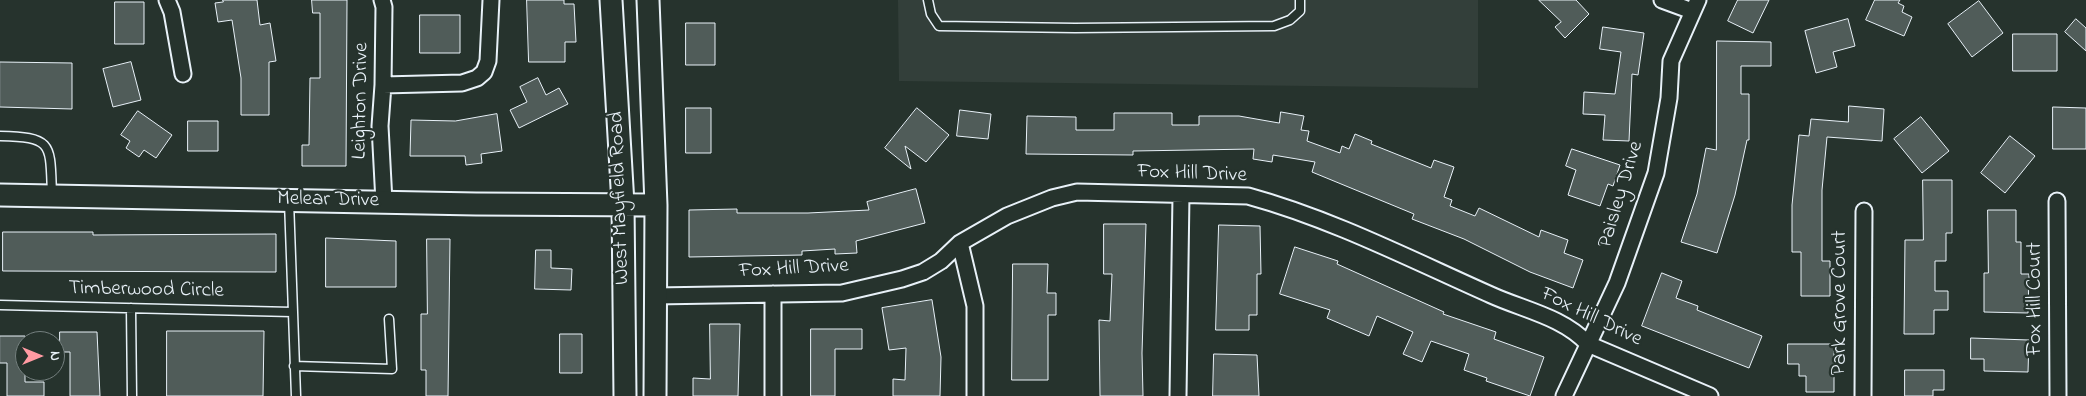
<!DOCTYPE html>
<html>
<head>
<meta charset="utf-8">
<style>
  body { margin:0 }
  #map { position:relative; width:2086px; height:396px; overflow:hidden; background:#26332d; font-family:"Indie Flower",sans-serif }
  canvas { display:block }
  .north { position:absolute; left:15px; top:331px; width:50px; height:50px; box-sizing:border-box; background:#26332d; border:1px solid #747f7e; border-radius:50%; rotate:90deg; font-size:14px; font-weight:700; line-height:20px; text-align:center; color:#e8f1f8 }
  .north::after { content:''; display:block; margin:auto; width:18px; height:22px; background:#ff9aa2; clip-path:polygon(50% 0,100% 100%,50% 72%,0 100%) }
</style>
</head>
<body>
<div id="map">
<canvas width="2086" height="396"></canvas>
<div class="north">N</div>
</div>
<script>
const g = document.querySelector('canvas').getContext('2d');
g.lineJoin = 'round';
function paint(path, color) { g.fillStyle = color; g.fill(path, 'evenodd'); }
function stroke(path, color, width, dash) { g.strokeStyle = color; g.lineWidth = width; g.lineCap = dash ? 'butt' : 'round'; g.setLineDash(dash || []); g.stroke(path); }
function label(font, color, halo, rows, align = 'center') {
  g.font = font + ' "Indie Flower",sans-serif'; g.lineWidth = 4.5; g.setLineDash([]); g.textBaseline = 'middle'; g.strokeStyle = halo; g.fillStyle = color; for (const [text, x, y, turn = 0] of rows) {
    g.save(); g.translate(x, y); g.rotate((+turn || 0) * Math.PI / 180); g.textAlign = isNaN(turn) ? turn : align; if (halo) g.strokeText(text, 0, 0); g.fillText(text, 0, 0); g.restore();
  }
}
paint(new Path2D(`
  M 898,0 L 1478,0 L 1478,88 L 899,81 Z`), '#333f3a');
const building = new Path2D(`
  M 223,0 L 257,0 L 260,25 L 270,23 L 276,61 L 269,62 L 269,115 L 241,115 L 241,78 L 232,20 L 218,22 L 215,3 L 223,2 Z
  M 312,0 L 347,0 L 346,166 L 302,166 L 302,145 L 309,145 L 310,78 L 320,78 L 320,13 L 313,13 Z
  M 527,0 L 564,0 L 564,4 L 574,4 L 576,42 L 565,42 L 565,62 L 529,62 Z
  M 1539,0 L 1576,0 L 1589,14 L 1565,38 L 1555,27 L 1561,22 Z
  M 1738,0 L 1769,0 L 1753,33 L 1728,21 Z
  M 1875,0 L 1900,0 L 1898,3 L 1904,6 L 1902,12 L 1912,17 L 1904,36 L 1866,20 Z
  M 1979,1 L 2003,33 L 1972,57 L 1948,24 Z
  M 115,2 L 144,2 L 144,44 L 115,44 Z
  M 420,15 L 460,15 L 460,53 L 420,53 Z
  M 1848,19 L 1855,46 L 1833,52 L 1837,67 L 1816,73 L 1805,31 Z
  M 2076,19 L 2086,28 L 2086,51 L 2065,32 Z
  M 686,23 L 715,23 L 715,65 L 686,65 Z
  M 1603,27 L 1644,33 L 1638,75 L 1632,74 L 1629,141 L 1603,140 L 1605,115 L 1583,114 L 1584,92 L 1615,94 L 1621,52 L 1600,49 Z
  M 2013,34 L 2057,34 L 2057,71 L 2013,71 Z
  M 1717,41 L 1771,42 L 1771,66 L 1741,66 L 1741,94 L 1749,94 L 1749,140 L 1747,140 L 1735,195 L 1717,253 L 1681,242 L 1697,194 L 1706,148 L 1716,150 Z
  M 0,62 L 72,63 L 72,109 L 0,107 Z
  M 131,62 L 141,100 L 113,107 L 103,69 Z
  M 538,78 L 546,95 L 559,88 L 568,104 L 519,128 L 510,110 L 527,102 L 520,87 Z
  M 1849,106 L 1884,109 L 1882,141 L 1827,137 L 1822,190 L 1822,261 L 1830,261 L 1830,296 L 1801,296 L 1801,252 L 1792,252 L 1792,205 L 1799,135 L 1809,136 L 1811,119 L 1848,122 Z
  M 2053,107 L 2086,108 L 2086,149 L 2053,149 Z
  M 686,108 L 711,108 L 711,153 L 686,153 Z
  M 917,108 L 949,135 L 926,162 L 905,146 L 911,169 L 885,148 Z
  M 960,110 L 991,114 L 988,139 L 957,136 Z
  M 138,111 L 172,135 L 156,158 L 144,150 L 139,157 L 126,148 L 130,141 L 121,135 Z
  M 1281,112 L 1304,116 L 1301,130 L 1309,131 L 1307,141 L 1340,153 L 1342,146 L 1349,149 L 1355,134 L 1372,141 L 1371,144 L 1431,168 L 1434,160 L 1454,167 L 1444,197 L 1452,200 L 1450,206 L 1475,216 L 1479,208 L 1539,237 L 1541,230 L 1568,240 L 1564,253 L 1583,260 L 1573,288 L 1530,272 L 1464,239 L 1412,219 L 1414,214 L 1312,172 L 1315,162 L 1273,155 L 1272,162 L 1253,159 L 1254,149 L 1133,151 L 1133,155 L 1026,154 L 1027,116 L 1076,117 L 1076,130 L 1114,130 L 1114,113 L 1172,113 L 1172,125 L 1199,125 L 1199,116 L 1239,116 L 1279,123 Z
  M 497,114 L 502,151 L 481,154 L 482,163 L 466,165 L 465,156 L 410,156 L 411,120 L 455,121 Z
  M 1921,117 L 1949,151 L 1922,173 L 1894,139 Z
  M 188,121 L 218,121 L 218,151 L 188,151 Z
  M 2010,136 L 2035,156 L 2005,193 L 1981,173 Z
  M 1572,149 L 1620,165 L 1613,186 L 1608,184 L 1600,206 L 1568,195 L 1576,170 L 1566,166 Z
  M 1923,180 L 1952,180 L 1952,233 L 1946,233 L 1946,261 L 1935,261 L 1935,291 L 1948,291 L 1948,310 L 1934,310 L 1934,334 L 1904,334 L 1905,240 L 1923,240 Z
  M 916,189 L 925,223 L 856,241 L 857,253 L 835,254 L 835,249 L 802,251 L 802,255 L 689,257 L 689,210 L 737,209 L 737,213 L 808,213 L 869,210 L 867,202 Z
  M 1988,210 L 2016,210 L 2016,242 L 2021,242 L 2021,274 L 2029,274 L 2028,313 L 1984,312 L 1984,273 L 1988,273 Z
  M 1104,224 L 1146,224 L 1142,353 L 1143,396 L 1100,396 L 1099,320 L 1110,321 L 1112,274 L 1104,274 Z
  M 1219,225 L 1260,226 L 1261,274 L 1257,274 L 1257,315 L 1249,315 L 1249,330 L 1216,330 Z
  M 3,232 L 93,232 L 93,235 L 276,234 L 276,272 L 3,271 Z
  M 326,238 L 396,241 L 396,287 L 326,287 Z
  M 427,239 L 450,239 L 448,396 L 426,396 L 426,370 L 421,370 L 421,314 L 427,314 Z
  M 1295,247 L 1338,261 L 1337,264 L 1444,312 L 1443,314 L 1496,332 L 1494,339 L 1544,357 L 1530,396 L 1486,381 L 1487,378 L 1464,370 L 1469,354 L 1431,341 L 1422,362 L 1403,354 L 1413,332 L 1377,316 L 1369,336 L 1327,318 L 1330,310 L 1280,294 Z
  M 536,250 L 551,250 L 551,268 L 572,269 L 571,290 L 535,289 Z
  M 1013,264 L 1048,264 L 1047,293 L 1056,293 L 1056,315 L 1048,315 L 1048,380 L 1012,380 Z
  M 1662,273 L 1682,281 L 1676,298 L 1698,306 L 1697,310 L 1762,336 L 1749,368 L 1642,326 Z
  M 932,300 L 941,357 L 940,396 L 893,396 L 893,379 L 905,380 L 906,348 L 889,350 L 882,308 Z
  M 710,324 L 740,324 L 738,396 L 693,396 L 693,378 L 710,379 Z
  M 811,329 L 862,329 L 862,349 L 835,349 L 835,396 L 811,396 Z
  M 167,331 L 264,331 L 263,396 L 167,396 Z
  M 60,332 L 97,332 L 100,396 L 70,396 L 70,352 L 60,352 Z
  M 560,334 L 582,334 L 582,373 L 560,373 Z
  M 0,336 L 25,336 L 25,382 L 44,382 L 44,396 L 7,396 L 7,363 L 0,363 Z
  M 1971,338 L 2029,340 L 2028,372 L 1984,371 L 1984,359 L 1971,359 Z
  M 1788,344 L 1834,344 L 1834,392 L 1806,392 L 1806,376 L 1799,376 L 1799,364 L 1788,364 Z
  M 1214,354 L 1257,355 L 1259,396 L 1213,396 Z
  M 1905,370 L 1944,370 L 1944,390 L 1933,390 L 1933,396 L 1905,396 Z`);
paint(building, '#505c59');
stroke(building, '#e8f1f8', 1);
const lane = new Path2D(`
  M 928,0 L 931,14 L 939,26 L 1075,28 L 1274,26 L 1290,20 L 1300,11 L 1300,0
  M 0,136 C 54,137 50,144 52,195
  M 289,201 L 296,396
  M 0,305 L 292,312
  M 131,308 L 132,396
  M 294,366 L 392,369 L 389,319`);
const street = new Path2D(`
  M 167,0 L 172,12 L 183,74
  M 382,0 L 384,7 L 383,85 L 380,126 L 384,202
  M 1662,0 L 1692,11
  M 383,85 L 462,83 L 477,78 L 484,72 L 488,61 L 491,0
  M 2057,201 L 2058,396
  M 960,243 L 975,306 L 975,396
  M 773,294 L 773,396
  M 654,296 L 842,293 L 902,279 L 923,272 L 941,261 L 960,243 L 1007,216 L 1052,198 L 1077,192 L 1248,196 C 1332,219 1412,260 1491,295 C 1524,310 1563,317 1588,344 L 1710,396
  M 1178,396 L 1181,195
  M 1564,396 L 1617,283 L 1656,173 L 1669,98 L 1671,61 L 1698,0
  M 1863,396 L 1864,211`);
const secondary = new Path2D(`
  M 611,0 L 623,204 L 625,396
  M 648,0 L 656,205 L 655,396
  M 0,195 L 476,204 L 656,205`);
stroke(lane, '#e8f1f8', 11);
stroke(street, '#e8f1f8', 19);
stroke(secondary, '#e8f1f8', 25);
stroke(lane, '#26332d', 8);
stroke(street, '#26332d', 15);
stroke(secondary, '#26332d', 21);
label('21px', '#e8f1f8', '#26332d', [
  ["Leighton Drive",362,101,-89],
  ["Fox Hill Drive",1192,175,2],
  ["Paisley Drive",1622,195,-73],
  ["West Mayfield Road",621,198,-92],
  ["Melear Drive",328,201,1],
  ["Fox Hill Drive",794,270,-3],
  ["Timberwood Circle",146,291,1],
  ["Fox Hill Court",2037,299,-90],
  ["Park Grove Court",1842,303,-90],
  ["Fox Hill Drive",1591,318,26]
]);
</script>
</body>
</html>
